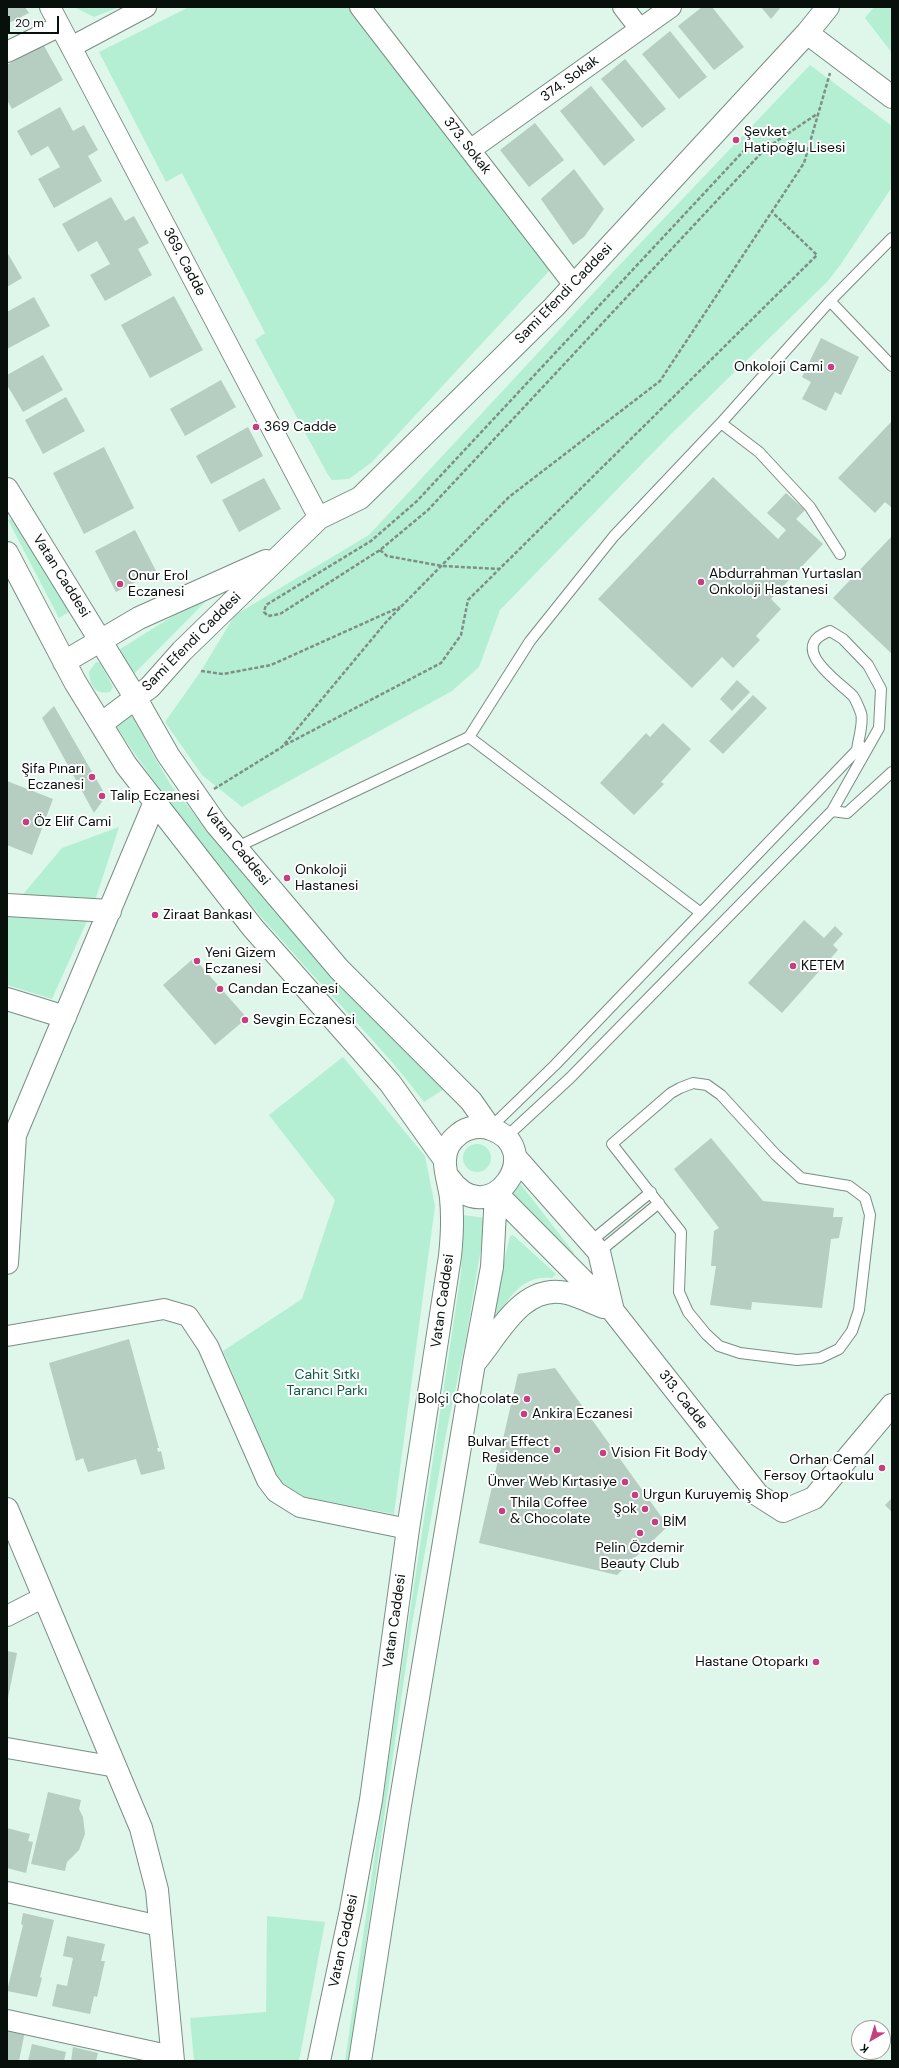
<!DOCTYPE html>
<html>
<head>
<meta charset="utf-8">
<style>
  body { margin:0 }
  #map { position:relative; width:899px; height:2068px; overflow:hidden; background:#dff6ea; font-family:"DM Sans",sans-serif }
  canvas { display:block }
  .frame { position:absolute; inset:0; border:8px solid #08100c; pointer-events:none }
  .north { position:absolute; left:851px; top:2020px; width:40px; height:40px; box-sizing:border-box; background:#fff; border:1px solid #9c9f9e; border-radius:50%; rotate:218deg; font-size:11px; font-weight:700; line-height:16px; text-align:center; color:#08100c }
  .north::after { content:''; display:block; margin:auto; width:14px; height:18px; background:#c53e7d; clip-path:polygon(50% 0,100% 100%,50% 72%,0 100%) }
  .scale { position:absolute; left:8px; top:16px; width:51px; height:18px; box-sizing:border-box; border:2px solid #08100c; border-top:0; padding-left:5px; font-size:12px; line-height:14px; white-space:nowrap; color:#08100c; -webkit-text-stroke:3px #fff; paint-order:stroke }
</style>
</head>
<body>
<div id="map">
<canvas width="899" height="2068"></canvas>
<div class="frame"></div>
<div class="north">K</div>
<div class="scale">20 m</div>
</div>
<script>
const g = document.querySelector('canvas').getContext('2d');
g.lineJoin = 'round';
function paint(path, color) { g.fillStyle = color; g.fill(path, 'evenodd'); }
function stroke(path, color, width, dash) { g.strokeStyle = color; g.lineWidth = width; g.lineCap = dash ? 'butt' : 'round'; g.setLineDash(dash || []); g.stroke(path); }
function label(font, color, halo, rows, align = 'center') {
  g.font = font + ' "DM Sans",sans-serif'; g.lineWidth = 4; g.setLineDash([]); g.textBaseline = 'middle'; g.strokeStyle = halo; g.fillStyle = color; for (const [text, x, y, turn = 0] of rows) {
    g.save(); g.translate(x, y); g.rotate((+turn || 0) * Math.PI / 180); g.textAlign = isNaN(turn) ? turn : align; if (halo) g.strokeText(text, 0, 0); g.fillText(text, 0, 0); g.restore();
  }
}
paint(new Path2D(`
  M 74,7 L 119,7 L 94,17 Z
  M 189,7 L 350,7 L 550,270 L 372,462 L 349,479 L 332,480 L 328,475 L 255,340 L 265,333 L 182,173 L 166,182 L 99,52 Z
  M 874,7 L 892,7 L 892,53 L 865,18 Z
  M 810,65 L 892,126 L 892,187 L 841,264 L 828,281 L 670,435 L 500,610 L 479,667 L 452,691 L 242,807 L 202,775 L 165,722 L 201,671 L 235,615 L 369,535 L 612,273 Z
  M 13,519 L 69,612 L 59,618 L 8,520 Z
  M 205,596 L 208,599 L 132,676 L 117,651 Z
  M 96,662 L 100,663 L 113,687 L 110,692 C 95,695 90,686 89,672 Z
  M 132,715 L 152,753 L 171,785 L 235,865 L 294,933 L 444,1089 L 424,1102 C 382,1046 332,998 286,945 C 224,876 167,802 115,725 Z
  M 119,827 L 92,910 L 52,999 L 7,985 L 7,909 L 14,905 L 62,848 Z
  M 343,1057 L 425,1156 L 435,1206 L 394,1514 L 305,1497 L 279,1481 L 223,1351 L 302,1299 L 335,1200 L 269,1115 Z
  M463 1158a14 14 0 1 1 28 0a14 14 0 1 1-28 0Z
  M 519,1182 L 574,1253 L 573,1255 L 511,1202 L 514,1183 Z
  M 463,1215 L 486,1218 L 465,1344 L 447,1429 L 412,1624 L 349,2061 L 345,2061 L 407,1632 L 461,1273 Z
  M 513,1235 L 556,1274 L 552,1278 C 516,1274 505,1307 487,1332 L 510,1236 Z
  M 267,1916 L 325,1922 L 299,2061 L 194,2061 L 190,2018 L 266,2012 Z`), '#b4efd3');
paint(new Path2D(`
  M 7,7 L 25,7 L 29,13 L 7,24 Z
  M 702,7 L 712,7 L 744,47 L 714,70 L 678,26 Z
  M 761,7 L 781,7 L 771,19 Z
  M 670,31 L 707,77 L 679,99 L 642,54 Z
  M 43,44 L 63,80 L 12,109 L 7,100 L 7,65 Z
  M 625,59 L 666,109 L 642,128 L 601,79 Z
  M 591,86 L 635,140 L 604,166 L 560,111 Z
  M 60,107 L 73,131 L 84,125 L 98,150 L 88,156 L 102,181 L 54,208 L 38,179 L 60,167 L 48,146 L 31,156 L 17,131 Z
  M 535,123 L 564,160 L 529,187 L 500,150 Z
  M 574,169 L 604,209 L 584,237 L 573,245 L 541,199 Z
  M 111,197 L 125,221 L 134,216 L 149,243 L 138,249 L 152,275 L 105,301 L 90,275 L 110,264 L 97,241 L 78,252 L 62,224 Z
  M 7,252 L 22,278 L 7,287 Z
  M 174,296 L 203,350 L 150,378 L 121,325 Z
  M 34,297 L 50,326 L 7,349 L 7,312 Z
  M 821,338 L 859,357 L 841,395 L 835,392 L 826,411 L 802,399 L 811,382 L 802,377 Z
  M 43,355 L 63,390 L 23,412 L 7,385 L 7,375 Z
  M 221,380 L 236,407 L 185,436 L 170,409 Z
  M 66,397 L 85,431 L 43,454 L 25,420 Z
  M 892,421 L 892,508 L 885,502 L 875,513 L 838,478 Z
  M 248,427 L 263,456 L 211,484 L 196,456 Z
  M 104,447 L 134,508 L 84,534 L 53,473 Z
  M 713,477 L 778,539 L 786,530 L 767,513 L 786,493 L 805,510 L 796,519 L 823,544 L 771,599 L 781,609 L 756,636 L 760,640 L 733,668 L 722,657 L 692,688 L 598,599 Z
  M 264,478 L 281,509 L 239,532 L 222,500 Z
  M 135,530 L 156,571 L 116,592 L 95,551 Z
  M 892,536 L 892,654 L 833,598 Z
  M 737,680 L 750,692 L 732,711 L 720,699 Z
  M 753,695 L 767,708 L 723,754 L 709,741 Z
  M 54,706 L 106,796 L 94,813 L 42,718 Z
  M 663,723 L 691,749 L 661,782 L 664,784 L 634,815 L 600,783 L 646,733 L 650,737 Z
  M 7,781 L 53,799 L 32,855 L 7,845 Z
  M 804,920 L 824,938 L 835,926 L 843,934 L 833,945 L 838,950 L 782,1013 L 748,983 Z
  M 194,958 L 247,1018 L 215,1045 L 163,985 Z
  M 711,1138 L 763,1201 L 834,1208 L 833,1217 L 843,1217 L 839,1238 L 831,1239 L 822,1308 L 752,1302 L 751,1310 L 710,1305 L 716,1266 L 711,1266 L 714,1231 L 719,1228 L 674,1169 Z
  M 129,1339 L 159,1448 L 157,1448 L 158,1452 L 161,1451 L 165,1469 L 141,1475 L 136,1459 L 88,1472 L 83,1458 L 76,1461 L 49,1363 Z
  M 555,1368 L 668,1526 L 617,1575 L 479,1543 L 518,1374 Z
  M 892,1498 L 892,1512 L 885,1505 Z
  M 7,1651 L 17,1653 L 8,1698 L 7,1698 Z
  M 48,1792 L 81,1800 L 79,1809 L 83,1817 L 85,1834 L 79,1850 L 67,1862 L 65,1871 L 31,1864 Z
  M 7,1828 L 30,1834 L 28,1841 L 33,1842 L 26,1873 L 7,1868 Z
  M 23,1913 L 54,1920 L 40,1977 L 42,1978 L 37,1997 L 7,1991 L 23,1925 L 21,1924 Z
  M 67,1936 L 105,1944 L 101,1961 L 105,1961 L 97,1997 L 94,1996 L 90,2014 L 52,2006 L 57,1984 L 67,1986 L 73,1958 L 63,1956 Z
  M 7,2027 L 25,2031 L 19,2061 L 7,2061 Z
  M 32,2044 L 66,2052 L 64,2061 L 28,2061 Z
  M 73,2047 L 98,2053 L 96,2061 L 71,2061 Z`), '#b6cdc2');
const lane = new Path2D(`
  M 830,301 L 892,366
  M 721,423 L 759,452 L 810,507 L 840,554
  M 469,737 L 701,913
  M 832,811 L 847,813 L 892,772
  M 235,848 L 469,737 L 530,641 L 614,536 L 721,423 L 830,301 L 892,238
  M 693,1083 L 707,1085 L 721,1095 L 776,1155 L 801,1178 L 849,1186 L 865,1198 L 870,1215 L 859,1310 L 852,1331 L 839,1349 L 820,1358 L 797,1360 L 740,1353 L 719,1346 L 706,1334 L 688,1312 L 679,1292 L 681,1232 L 612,1144 L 671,1093 L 680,1088 Z
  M 490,1128 L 555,1065 L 861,746
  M 505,1138 L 570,1078 L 832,811 L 879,728 L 881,689 L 868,665 L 843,639 L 830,631 C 786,647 838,681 853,696 C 856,700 859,708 861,713 C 864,723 858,740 857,750
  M 590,1242 L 651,1192
  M 599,1252 L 659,1203`);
const street = new Path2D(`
  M 50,7 L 319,518
  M 360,7 L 574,285
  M 623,7 L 640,29
  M 71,47 L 146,7
  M 7,52 L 60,26
  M 470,150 L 671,7
  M 7,1336 L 164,1309 L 188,1316 L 208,1346 L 267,1480 L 276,1492 L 300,1507 L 408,1529
  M 7,1616 L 44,1597
  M 7,1748 L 116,1767
  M 7,1892 L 160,1926
  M 7,2020 L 172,2056`);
const secondary = new Path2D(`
  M 807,33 L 892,97
  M 7,489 L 135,697 L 168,755 L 216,824 L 339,969 L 471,1101 L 490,1128
  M 7,553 L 75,682 L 126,765 L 253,928 L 390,1083 L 445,1160
  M 64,662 L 139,618 L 266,561
  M 101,724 L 150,687 L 182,651 L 319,518 L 360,498 L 554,307 L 807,33 L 828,7
  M 7,905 L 110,911
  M 7,999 L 65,1017
  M 515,1157 L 599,1252 L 613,1311
  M 496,1193 L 613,1311 L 758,1495 L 783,1511 L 814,1498 L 892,1405
  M 7,1263 L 15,1135 L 155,802
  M 477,1360 C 500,1332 523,1283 567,1293 C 580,1296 592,1303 604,1307
  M 7,1509 L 141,1828 L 157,1890 L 173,2061
  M 319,2061 L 351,1910 L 371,1800 L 408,1529 L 450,1256 C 452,1237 453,1218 451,1198 C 450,1187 444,1170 445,1160 C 445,1149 451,1140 459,1134 C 467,1127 481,1125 491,1129 C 549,1149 489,1235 449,1178
  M 360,2061 L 400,1805 L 474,1363 L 492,1267 L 496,1193`);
stroke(lane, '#798e84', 12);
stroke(street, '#798e84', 22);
stroke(secondary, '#798e84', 24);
stroke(new Path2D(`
  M 765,149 L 751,143 L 417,501 L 371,541 L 266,605 L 264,612 L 268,616 L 280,614 L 380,550 L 428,510 L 765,149 L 817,114
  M 380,550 L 387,556 L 442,566 L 500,569
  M 201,671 L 223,674 L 271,665 L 400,607
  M 285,745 L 441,663 L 461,635 L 468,600 L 817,255 L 772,212
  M 214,789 L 282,747 L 387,621 L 509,497 L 660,381 L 804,163 L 830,73`), '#7f8f87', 2.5, [4, 2]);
stroke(lane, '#fff', 10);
stroke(street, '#fff', 20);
stroke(secondary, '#fff', 22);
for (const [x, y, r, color] of [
  [736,140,4,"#c53e7d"],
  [831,367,4,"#c53e7d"],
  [256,427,4,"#c53e7d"],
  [701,582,4,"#c53e7d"],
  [120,584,4,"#c53e7d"],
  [92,777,4,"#c53e7d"],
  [102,796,4,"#c53e7d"],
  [26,822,4,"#c53e7d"],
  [287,878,4,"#c53e7d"],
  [155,915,4,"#c53e7d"],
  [197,961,4,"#c53e7d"],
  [793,966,4,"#c53e7d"],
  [220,989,4,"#c53e7d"],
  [245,1020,4,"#c53e7d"],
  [527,1399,4,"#c53e7d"],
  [524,1414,4,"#c53e7d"],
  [557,1450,4,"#c53e7d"],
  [603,1453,4,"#c53e7d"],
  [882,1468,4,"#c53e7d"],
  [625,1482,4,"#c53e7d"],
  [635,1495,4,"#c53e7d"],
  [645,1509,4,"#c53e7d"],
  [502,1511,4,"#c53e7d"],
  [655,1522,4,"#c53e7d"],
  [640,1533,4,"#c53e7d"],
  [816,1662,4,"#c53e7d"]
]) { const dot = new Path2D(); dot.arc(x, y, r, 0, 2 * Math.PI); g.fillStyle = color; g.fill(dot); stroke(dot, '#fff', 1.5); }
label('14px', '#08100c', '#fff', [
  ["374. Sokak",570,79,-36],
  ["373. Sokak",467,146,52],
  ["369. Cadde",184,262,62],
  ["Sami Efendi Caddesi",564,294,-46],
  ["Vatan Caddesi",61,576,58],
  ["Sami Efendi Caddesi",192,642,-45],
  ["Vatan Caddesi",237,847,51],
  ["Vatan Caddesi",443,1301,-82],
  ["313. Cadde",683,1400,52],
  ["Vatan Caddesi",395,1621,-82],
  ["Vatan Caddesi",344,1941,-78]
]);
label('14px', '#08100c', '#fff', [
  ["Şevket",744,132],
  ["Hatipoğlu Lisesi",744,148],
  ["Onkoloji Cami",823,367,"right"],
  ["369 Cadde",264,427],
  ["Abdurrahman Yurtaslan",709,574],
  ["Onkoloji Hastanesi",709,590],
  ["Onur Erol",128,576],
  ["Eczanesi",128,592],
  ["Şifa Pınarı",84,769,"right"],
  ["Eczanesi",84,785,"right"],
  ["Talip Eczanesi",110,796],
  ["Öz Elif Cami",34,822],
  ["Onkoloji",295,870],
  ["Hastanesi",295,886],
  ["Ziraat Bankası",163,915],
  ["Yeni Gizem",205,953],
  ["Eczanesi",205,969],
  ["KETEM",801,966],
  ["Candan Eczanesi",228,989],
  ["Sevgin Eczanesi",253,1020],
  ["Bolçi Chocolate",519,1399,"right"],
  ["Ankira Eczanesi",532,1414],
  ["Bulvar Effect",549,1442,"right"],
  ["Residence",549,1458,"right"],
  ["Vision Fit Body",611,1453],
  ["Orhan Cemal",874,1460,"right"],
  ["Fersoy Ortaokulu",874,1476,"right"],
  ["Ünver Web Kırtasiye",617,1482,"right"],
  ["Urgun Kuruyemiş Shop",643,1495],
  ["Thila Coffee",510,1503],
  ["& Chocolate",510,1519],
  ["Şok",637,1509,"right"],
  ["BİM",663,1522],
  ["Pelin Özdemir",640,1548,"center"],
  ["Beauty Club",640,1564,"center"],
  ["Hastane Otoparkı",808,1662,"right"]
], 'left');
label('14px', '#105d42', '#fff', [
  ["Cahit Sıtkı",327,1375],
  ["Tarancı Parkı",327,1391]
]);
</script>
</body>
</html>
